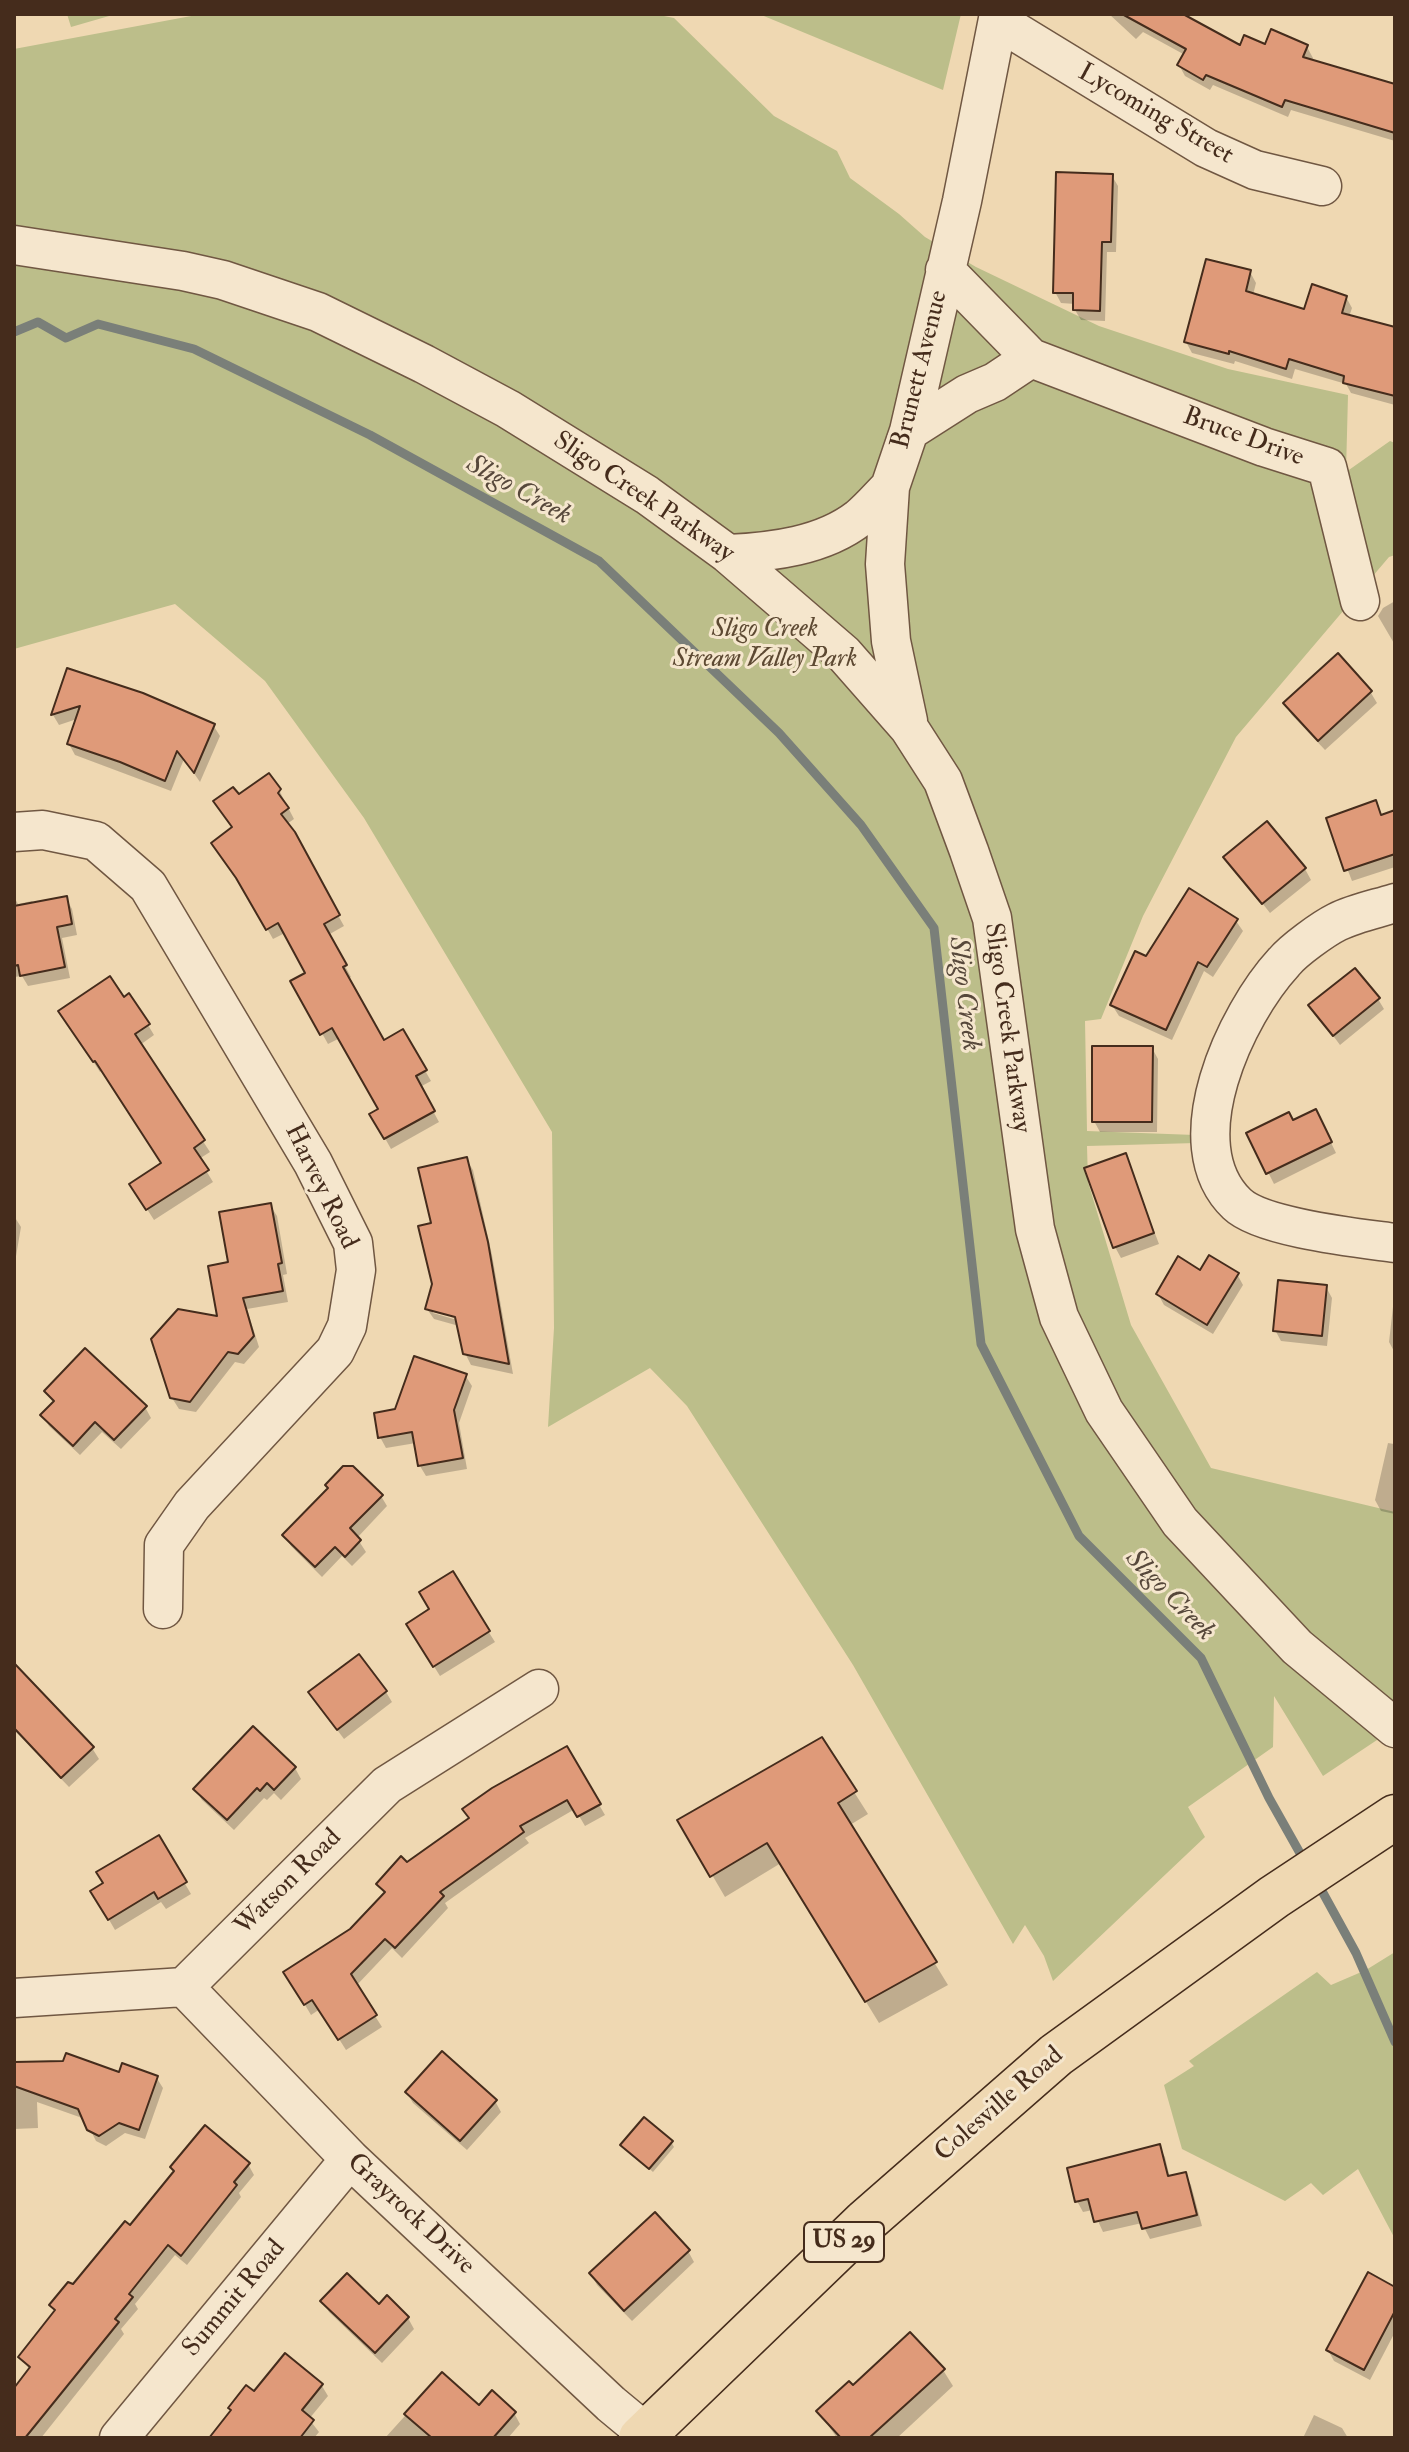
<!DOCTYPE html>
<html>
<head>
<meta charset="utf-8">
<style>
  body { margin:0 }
  #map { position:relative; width:1409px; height:2452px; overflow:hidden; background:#efd8b2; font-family:"IM FELL Double Pica",serif }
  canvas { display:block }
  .frame { position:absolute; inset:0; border:16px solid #452c1c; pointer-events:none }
</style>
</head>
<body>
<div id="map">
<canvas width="1409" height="2452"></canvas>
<div class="frame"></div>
</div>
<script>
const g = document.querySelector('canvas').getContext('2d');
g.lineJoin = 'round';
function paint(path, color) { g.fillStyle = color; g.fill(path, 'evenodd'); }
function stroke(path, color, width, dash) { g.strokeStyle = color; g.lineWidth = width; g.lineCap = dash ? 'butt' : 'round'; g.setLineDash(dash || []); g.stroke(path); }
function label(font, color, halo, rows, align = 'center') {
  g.font = font + ' "IM FELL Double Pica",serif'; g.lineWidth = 6; g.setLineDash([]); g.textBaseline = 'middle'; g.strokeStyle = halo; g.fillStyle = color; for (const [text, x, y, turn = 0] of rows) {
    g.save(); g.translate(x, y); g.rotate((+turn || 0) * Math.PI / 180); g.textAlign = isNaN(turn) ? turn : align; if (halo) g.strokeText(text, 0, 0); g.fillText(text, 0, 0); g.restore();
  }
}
paint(new Path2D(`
  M 67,14 L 116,14 L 71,27 Z
  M 202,14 L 654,14 L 674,18 L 774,116 L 837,151 L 850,178 L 899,214 L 925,237 L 976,267 L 1099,326 L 1228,369 L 1348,395 L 1346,472 L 1390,441 L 1395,443 L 1395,555 L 1389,557 L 1236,737 L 1143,916 L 1101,1019 L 1085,1021 L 1087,1131 L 1195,1135 L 1196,1143 L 1087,1146 L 1088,1182 L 1131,1325 L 1211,1468 L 1395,1512 L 1395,1728 L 1323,1776 L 1274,1696 L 1273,1747 L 1188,1807 L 1205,1837 L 1053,1981 L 1044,1956 L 1025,1925 L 1013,1944 L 853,1665 L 687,1406 L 650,1368 L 548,1427 L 554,1328 L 552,1132 L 364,818 L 265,681 L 175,604 L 14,649 L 14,49 Z
  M 759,14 L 961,14 L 943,90 Z
  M 1395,1952 L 1395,2239 L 1358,2169 L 1323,2195 L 1311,2183 L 1285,2201 L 1182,2149 L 1164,2085 L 1194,2066 L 1189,2061 L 1317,1972 L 1331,1985 L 1366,1970 Z`), '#bcbe8a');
paint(new Path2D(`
  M 1109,14 L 1179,14 L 1241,48 L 1307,47 L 1313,58 L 1312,61 L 1395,86 L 1395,141 L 1291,110 L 1288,117 L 1213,85 L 1210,90 L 1185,76 L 1179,65 L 1185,55 L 1143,32 L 1136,39 Z
  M 1112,176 L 1118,186 L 1116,252 L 1107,252 L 1105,321 L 1081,320 L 1075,310 L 1075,304 L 1061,303 L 1055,292 Z
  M 1250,272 L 1256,283 L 1253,295 L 1305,311 L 1346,297 L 1352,308 L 1349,317 L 1395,329 L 1395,405 L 1351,393 L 1346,384 L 1295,369 L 1292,379 L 1235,361 L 1234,364 L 1192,353 L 1186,342 Z
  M 1395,601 L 1395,645 L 1378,616 L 1383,608 Z
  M 1337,656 L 1371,693 L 1377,703 L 1325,750 L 1291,714 L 1285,703 Z
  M 68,670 L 213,725 L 220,736 L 200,782 L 184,759 L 171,791 L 75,755 L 69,744 L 77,719 L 59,725 L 53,715 Z
  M 279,790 L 294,819 L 287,824 L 344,926 L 328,935 L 351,977 L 348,979 L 383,1043 L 403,1032 L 431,1081 L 420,1087 L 439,1122 L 391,1149 L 372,1115 L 381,1110 L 340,1038 L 328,1044 L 293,981 L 308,973 L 285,933 L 273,939 L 244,888 L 234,828 L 238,797 Z
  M 1375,803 L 1382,816 L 1395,812 L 1395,845 L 1391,844 L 1395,867 L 1352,881 L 1328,819 Z
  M 1226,857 L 1305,869 L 1311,880 L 1270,913 Z
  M 14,897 L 18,904 L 32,901 L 35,904 L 66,898 L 72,909 L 77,935 L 62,938 L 70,978 L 28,986 L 22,976 L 14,977 Z
  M 1236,921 L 1243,931 L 1213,977 L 1204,971 L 1172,1040 L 1119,1016 L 1112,1005 L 1147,958 Z
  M 1378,999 L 1384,1009 L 1340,1045 L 1311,1006 Z
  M 123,1000 L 148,1025 L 154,1035 L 140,1045 L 210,1152 L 199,1159 L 213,1182 L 154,1220 L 138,1195 L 164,1164 L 102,1070 L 100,1072 L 67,1022 Z
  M 1152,1048 L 1158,1059 L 1157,1132 L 1100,1132 L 1094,1121 Z
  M 1293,1122 L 1321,1122 L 1336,1153 L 1274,1184 L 1249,1134 Z
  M 1125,1155 L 1159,1244 L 1121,1258 L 1115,1247 Z
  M 466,1159 L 473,1170 L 492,1255 L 513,1374 L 471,1365 L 465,1353 L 459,1326 L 434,1319 L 427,1309 L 434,1284 L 433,1225 ZM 433,1309 L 465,1318 L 464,1322 L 433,1313 Z
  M 270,1205 L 277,1216 L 287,1274 L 283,1275 L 288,1302 L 247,1309 L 259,1347 L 244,1364 L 235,1362 L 196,1412 L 179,1409 L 172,1398 L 219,1319 L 230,1264 Z
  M 14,1216 L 21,1227 L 14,1268 Z
  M 1201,1273 L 1237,1274 L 1243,1285 L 1213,1334 L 1164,1305 L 1158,1294 Z
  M 1326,1287 L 1332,1298 L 1327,1346 L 1281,1341 L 1275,1330 Z
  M 1394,1298 L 1395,1298 L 1395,1353 L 1389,1342 Z
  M 465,1375 L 472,1386 L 459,1423 L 467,1469 L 426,1476 L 420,1466 L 416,1443 L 386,1448 L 380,1437 L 396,1411 Z
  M 46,1392 L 145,1407 L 151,1418 L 121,1449 L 102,1432 L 80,1455 L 49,1426 L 43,1416 L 54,1404 Z
  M 1395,1442 L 1395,1514 L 1381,1511 L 1375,1500 L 1388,1443 L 1394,1444 Z
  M 381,1496 L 387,1506 L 357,1538 L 366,1552 L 352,1566 L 342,1556 L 322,1577 L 291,1546 L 285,1536 Z
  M 452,1574 L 495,1642 L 440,1676 L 408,1625 L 432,1610 Z
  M 14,1674 L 92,1748 L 99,1759 L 69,1787 L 14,1730 Z
  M 386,1692 L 392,1702 L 344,1739 L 317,1703 Z
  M 821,1740 L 868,1814 L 850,1825 L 948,1985 L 879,2023 L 781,1863 L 725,1897 L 680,1820 Z
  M 566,1748 L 605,1815 L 585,1826 L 575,1809 L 525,1838 L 529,1843 L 445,1903 L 448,1908 L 402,1958 L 392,1948 L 356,1986 L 382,2027 L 346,2050 L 320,2009 L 311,2015 L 286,1973 L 351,1931 L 385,1895 L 378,1884 Z
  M 295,1768 L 301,1779 L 281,1800 L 274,1793 L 267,1800 L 264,1798 L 234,1830 L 202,1800 L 196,1790 Z
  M 158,1838 L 191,1894 L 166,1909 L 161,1902 L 115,1930 L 93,1892 Z
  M 14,2064 L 156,2077 L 163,2088 L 145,2139 L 125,2133 L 106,2146 L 96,2141 L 85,2119 L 37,2102 L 38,2128 L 14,2129 Z
  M 407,2093 L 495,2101 L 501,2112 L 467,2150 L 413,2103 Z
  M 671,2142 L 674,2147 L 653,2172 L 623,2145 Z
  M 1159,2146 L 1165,2157 L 1170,2178 L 1185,2174 L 1191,2185 L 1202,2226 L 1150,2239 L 1142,2223 L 1103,2232 L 1093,2210 L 1083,2212 L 1077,2201 Z
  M 248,2164 L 254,2175 L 239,2193 L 241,2197 L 187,2265 L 175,2255 L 135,2304 L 138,2309 L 121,2329 L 124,2334 L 41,2438 L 14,2438 L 14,2391 L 30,2370 L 20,2357 L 56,2312 L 51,2305 L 73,2287 L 130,2228 Z
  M 688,2251 L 694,2262 L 632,2321 L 597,2285 L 591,2274 Z
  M 1395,2289 L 1395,2332 L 1370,2380 L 1334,2361 L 1328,2350 Z
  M 323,2301 L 379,2307 L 408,2318 L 414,2329 L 382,2363 L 329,2312 Z
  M 943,2370 L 953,2386 L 897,2438 L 837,2438 L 819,2412 L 852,2388 Z
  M 442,2375 L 479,2408 L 514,2413 L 520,2424 L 508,2438 L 385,2438 Z
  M 322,2386 L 328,2396 L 309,2419 L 319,2432 L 314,2438 L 211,2438 L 254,2394 Z
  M 1314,2415 L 1342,2428 L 1348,2438 L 1303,2438 Z`), '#0003');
stroke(new Path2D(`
  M 14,332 L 38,322 L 66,338 L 98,324 L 194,349 L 370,435 L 599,561 L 779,733 L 861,825 L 934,928 L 981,1344 L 1079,1536 L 1201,1658 L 1269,1798 L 1305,1862
  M 1317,1882 L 1356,1953 L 1395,2042`), '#7a7f79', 9);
const building = new Path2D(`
  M 1122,14 L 1183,14 L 1240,45 L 1244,35 L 1265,44 L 1271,29 L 1308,45 L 1303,57 L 1395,84 L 1395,133 L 1285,100 L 1282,107 L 1206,75 L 1203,80 L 1177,65 L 1186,49 Z
  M 1056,172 L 1113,174 L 1111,242 L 1102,242 L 1100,311 L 1073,310 L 1073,293 L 1053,293 Z
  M 1206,259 L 1251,270 L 1246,291 L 1304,309 L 1312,284 L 1347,296 L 1342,313 L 1395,327 L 1395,396 L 1343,383 L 1344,376 L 1289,359 L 1286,369 L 1229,351 L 1229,354 L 1184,342 Z
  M 1338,653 L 1372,691 L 1318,741 L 1283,703 Z
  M 67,668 L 143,693 L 215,724 L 194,773 L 177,751 L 165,781 L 120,762 L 67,744 L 80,706 L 51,715 Z
  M 269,773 L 281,789 L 278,793 L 289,808 L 281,814 L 295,832 L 340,915 L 324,924 L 347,965 L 343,967 L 384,1040 L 403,1029 L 427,1070 L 416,1076 L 435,1111 L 384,1139 L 369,1114 L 378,1109 L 332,1028 L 320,1035 L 290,981 L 305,973 L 278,923 L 266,930 L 236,878 L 211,843 L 232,827 L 213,801 L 233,787 L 239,794 Z
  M 1376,800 L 1381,815 L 1395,810 L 1395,854 L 1344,871 L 1326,818 Z
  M 1267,821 L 1306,868 L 1262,904 L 1223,857 Z
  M 1189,888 L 1238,919 L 1207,967 L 1198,962 L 1166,1030 L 1110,1005 L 1135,951 L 1146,956 Z
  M 67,896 L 72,924 L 57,927 L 65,967 L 20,976 L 18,965 L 14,966 L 14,906 Z
  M 1355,968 L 1380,998 L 1333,1036 L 1308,1005 Z
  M 110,976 L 124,997 L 129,993 L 150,1024 L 135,1034 L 205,1140 L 194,1148 L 209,1170 L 146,1210 L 129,1184 L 161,1163 L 95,1061 L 93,1062 L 58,1011 Z
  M 1092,1046 L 1153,1046 L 1152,1122 L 1092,1122 Z
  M 1316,1109 L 1332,1142 L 1266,1174 L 1246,1133 L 1289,1112 L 1293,1120 Z
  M 1126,1153 L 1154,1233 L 1113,1248 L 1084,1168 Z
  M 467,1157 L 488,1242 L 509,1364 L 463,1354 L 455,1317 L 425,1309 L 432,1284 L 418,1226 L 431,1223 L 418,1168 Z
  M 271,1203 L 282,1263 L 278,1264 L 283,1291 L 243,1298 L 254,1336 L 238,1354 L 228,1352 L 190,1402 L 170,1398 L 151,1339 L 178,1309 L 217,1316 L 208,1266 L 228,1262 L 219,1212 Z
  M 1209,1255 L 1239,1273 L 1207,1325 L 1156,1294 L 1178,1256 L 1200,1270 Z
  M 1278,1280 L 1327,1285 L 1322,1336 L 1273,1331 Z
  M 85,1348 L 147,1406 L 114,1440 L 95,1422 L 73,1446 L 40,1415 L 54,1401 L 44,1391 Z
  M 414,1356 L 467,1374 L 454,1410 L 463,1458 L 418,1466 L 412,1432 L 378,1438 L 374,1413 L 395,1409 Z
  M 343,1466 L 353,1466 L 383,1495 L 350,1528 L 361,1540 L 345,1557 L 335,1547 L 315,1567 L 282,1535 L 328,1488 L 325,1485 Z
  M 453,1571 L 490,1631 L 433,1667 L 406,1624 L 429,1609 L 419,1592 Z
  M 359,1654 L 387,1691 L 337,1730 L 308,1692 Z
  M 14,1663 L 94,1747 L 61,1778 L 14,1728 Z
  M 253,1726 L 296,1767 L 274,1790 L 267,1783 L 260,1791 L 257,1788 L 227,1820 L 193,1789 Z
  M 822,1737 L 857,1791 L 838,1803 L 937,1962 L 865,2002 L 767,1843 L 710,1877 L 677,1820 Z
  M 567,1746 L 601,1804 L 577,1817 L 567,1800 L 520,1826 L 524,1832 L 440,1892 L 444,1896 L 395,1948 L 385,1939 L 351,1974 L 377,2015 L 338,2040 L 312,2000 L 304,2005 L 283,1972 L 350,1929 L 385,1892 L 376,1884 L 401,1856 L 407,1862 L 469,1818 L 462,1809 L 492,1788 Z
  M 159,1835 L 187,1882 L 158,1899 L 154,1892 L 108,1920 L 90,1891 L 103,1883 L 96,1872 Z
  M 442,2051 L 497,2100 L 460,2141 L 405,2092 Z
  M 66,2053 L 119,2072 L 122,2063 L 158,2076 L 139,2130 L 119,2123 L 99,2136 L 87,2130 L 78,2109 L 14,2086 L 14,2062 L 63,2061 Z
  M 644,2117 L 673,2141 L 649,2169 L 620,2145 Z
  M 205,2125 L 250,2163 L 234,2182 L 237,2185 L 181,2256 L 168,2245 L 129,2294 L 133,2297 L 115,2319 L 119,2322 L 25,2438 L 14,2438 L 14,2388 L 30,2367 L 18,2357 L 55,2310 L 49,2305 L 68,2282 L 73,2284 L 125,2221 L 130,2225 L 174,2171 L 170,2167 Z
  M 1160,2144 L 1168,2176 L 1186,2172 L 1197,2215 L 1142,2229 L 1137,2212 L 1094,2222 L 1088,2199 L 1075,2202 L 1067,2168 Z
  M 655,2212 L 690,2250 L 624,2311 L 589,2273 Z
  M 1368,2272 L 1395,2287 L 1395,2311 L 1364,2370 L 1326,2350 Z
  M 347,2273 L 379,2304 L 387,2295 L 409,2317 L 375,2353 L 320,2301 Z
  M 910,2332 L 945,2369 L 869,2438 L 841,2438 L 816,2411 L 849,2381 L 853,2385 Z
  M 285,2353 L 323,2384 L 302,2410 L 314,2420 L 300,2438 L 209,2438 L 231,2410 L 228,2408 L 246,2385 L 254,2391 Z
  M 442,2372 L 479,2405 L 492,2390 L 516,2412 L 493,2438 L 432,2438 L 404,2414 Z`);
paint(building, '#df9a79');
stroke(building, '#452c1c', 2);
const minor = new Path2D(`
  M 998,21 L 1206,148 L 1255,170 L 1322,186
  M 14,245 L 183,271 L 223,280 L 318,312 L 424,364 L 508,409 L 647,495 L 728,554 L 844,654 L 909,728 L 943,781 L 969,851 L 992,918 L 1035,1229 L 1059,1317 L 1104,1411 L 1180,1522 L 1297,1647 L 1395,1728
  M 945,270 L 1031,358 L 1264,447 L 1327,467 L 1360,601
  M 909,431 L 967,394 L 995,382 L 1031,358
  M 728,554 C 772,552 823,546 859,518 C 870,509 880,497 890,487
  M 908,721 L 891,641 L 885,564 L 890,487 L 909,431 L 962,201 L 999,14
  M 14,832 L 43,830 L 96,841 L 148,886 L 313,1163 L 353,1243 L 356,1270 L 347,1326 L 335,1351 L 192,1505 L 164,1545 L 163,1609
  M 1395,903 C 1376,909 1355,913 1337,922 C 1323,929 1294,950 1284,962 C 1236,1014 1174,1144 1237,1204 C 1262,1228 1359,1238 1395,1243
  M 184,1987 L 350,2159 L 611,2404 L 646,2433
  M 14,1998 L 184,1987 L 387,1785 L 539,1689
  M 119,2438 L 350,2159`);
const highway = new Path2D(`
  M 641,2438 L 865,2222 L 1056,2055 L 1274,1897 L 1395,1817`);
stroke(minor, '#705742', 41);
stroke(highway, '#452c1c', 47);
stroke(minor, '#f5e6cd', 38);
stroke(highway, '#efd8b2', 44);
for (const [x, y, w] of [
  [844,2242,80]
]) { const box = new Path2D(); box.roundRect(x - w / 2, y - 20, w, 40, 6); g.fillStyle = '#f5e6cd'; g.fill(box); stroke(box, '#452c1c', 2); }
label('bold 24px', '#452c1c', null, [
  ["US 29",844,2242]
]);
label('26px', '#452c1c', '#f5e6cd', [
  ["Lycoming Street",1155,115,30],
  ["Brunett Avenue",921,370,-76],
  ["Bruce Drive",1243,438,20],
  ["Sligo Creek Parkway",643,498,34],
  ["Sligo Creek Parkway",1006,1028,82],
  ["Harvey Road",320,1187,64],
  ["Watson Road",289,1883,-45],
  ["Colesville Road",1000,2105,-41],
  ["Grayrock Drive",410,2215,43],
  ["Summit Road",235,2299,-50]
]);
label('italic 26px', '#5d4932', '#f5e6cd', [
  ["Sligo Creek",765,630],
  ["Stream Valley Park",765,660]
]);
label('italic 28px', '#57483b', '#f5e6cd', [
  ["Sligo Creek",518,491,29],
  ["Sligo Creek",963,994,83],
  ["Sligo Creek",1169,1596,46]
]);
</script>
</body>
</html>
